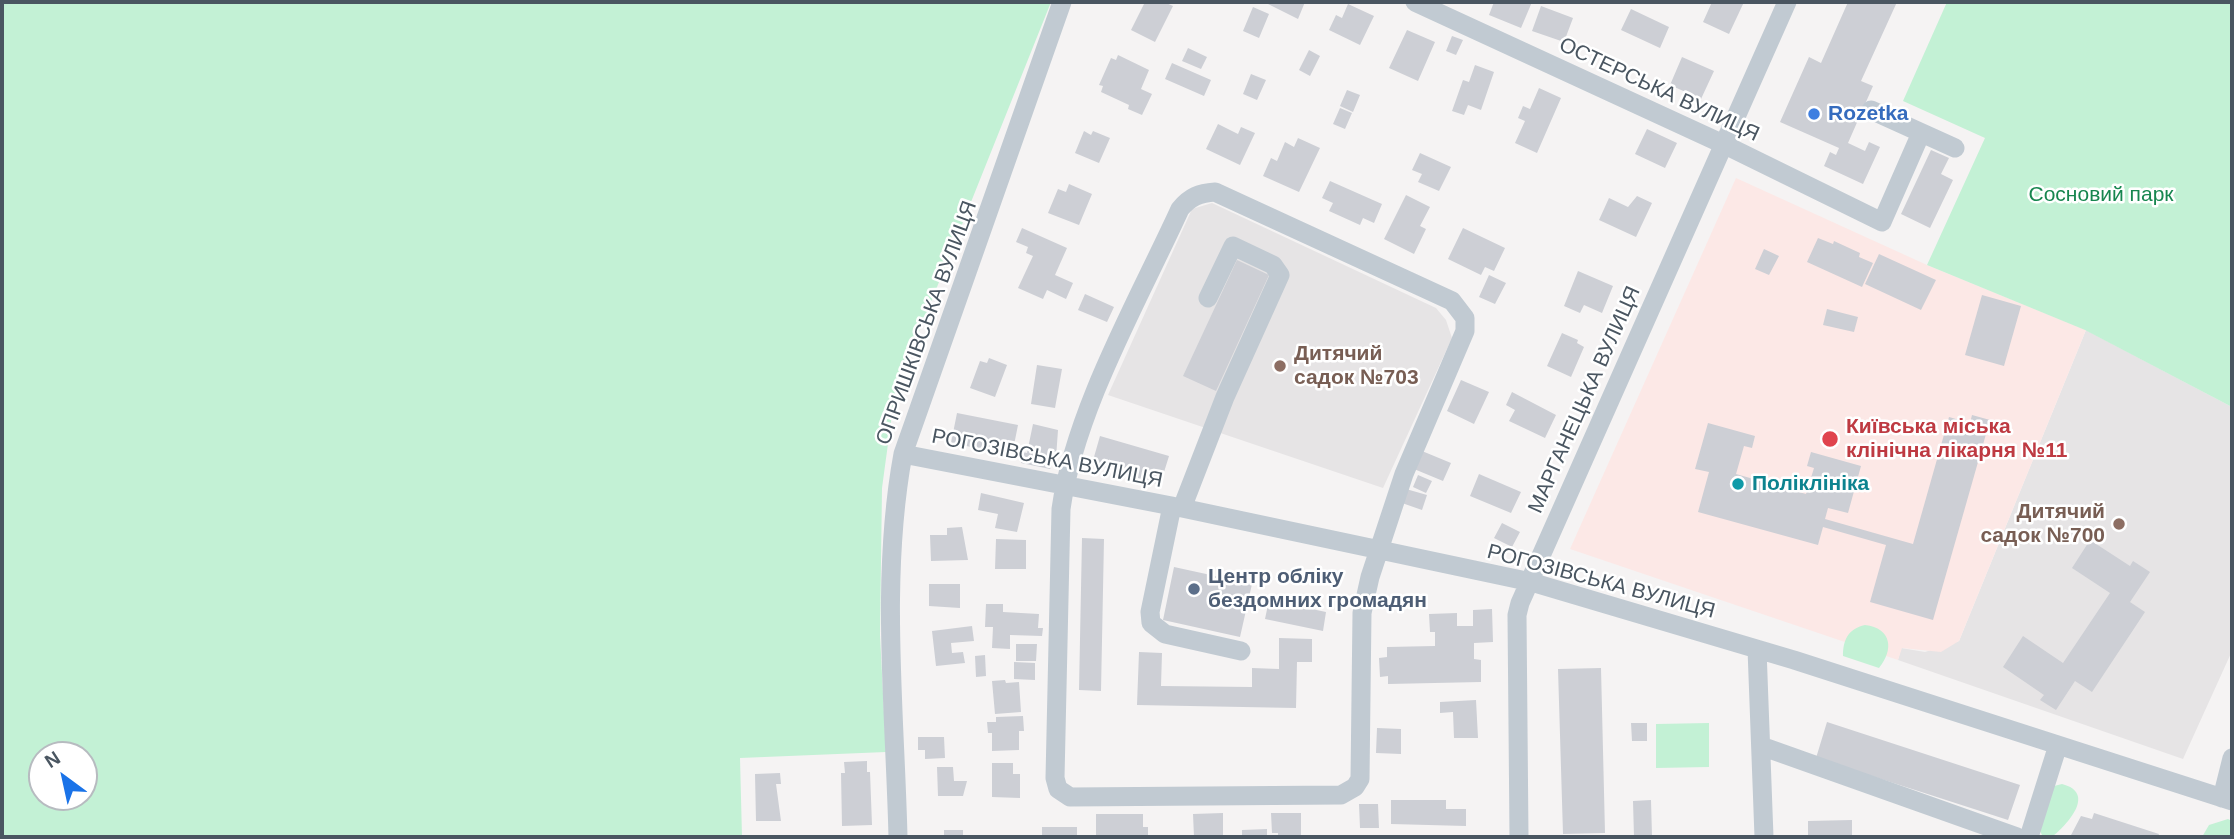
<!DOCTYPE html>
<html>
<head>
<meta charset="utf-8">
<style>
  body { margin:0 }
  #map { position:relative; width:2234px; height:839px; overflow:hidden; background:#f5f3f3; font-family:Helvetica,sans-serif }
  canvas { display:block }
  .frame { position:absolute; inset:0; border:4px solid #4a5661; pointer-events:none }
  .north { position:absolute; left:28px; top:741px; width:70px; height:70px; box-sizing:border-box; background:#fff; border:2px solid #b7bbc0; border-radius:50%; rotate:327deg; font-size:19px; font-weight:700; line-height:28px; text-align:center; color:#4a5661 }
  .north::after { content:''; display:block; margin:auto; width:24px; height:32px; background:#1a73e8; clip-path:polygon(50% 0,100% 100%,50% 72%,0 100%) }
</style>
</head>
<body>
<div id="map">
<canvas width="2234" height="839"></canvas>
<div class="frame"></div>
<div class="north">N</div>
</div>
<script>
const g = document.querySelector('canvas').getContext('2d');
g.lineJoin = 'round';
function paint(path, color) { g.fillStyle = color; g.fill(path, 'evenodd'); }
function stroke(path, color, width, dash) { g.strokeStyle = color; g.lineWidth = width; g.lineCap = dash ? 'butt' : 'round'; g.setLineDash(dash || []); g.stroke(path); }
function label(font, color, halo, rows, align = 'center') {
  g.font = font + ' Helvetica,sans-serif'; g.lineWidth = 5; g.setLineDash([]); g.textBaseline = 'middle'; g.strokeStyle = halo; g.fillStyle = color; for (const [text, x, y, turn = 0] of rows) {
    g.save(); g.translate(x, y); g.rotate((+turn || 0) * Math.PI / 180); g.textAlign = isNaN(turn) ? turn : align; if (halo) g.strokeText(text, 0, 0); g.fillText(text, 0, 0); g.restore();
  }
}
paint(new Path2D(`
  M 1212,203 L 1436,308 L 1446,320 L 1452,338 L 1383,488 L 1108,395 L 1192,209 Z
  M 2086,330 L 2232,407 L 2232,651 L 2183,759 L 1898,660 L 1901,648 L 1925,652 L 1959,641 Z`), '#e6e4e5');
paint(new Path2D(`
  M 1736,178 L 1927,265 L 2086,330 L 1959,641 L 1941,652 L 1902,648 L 1898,660 L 1570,549 Z`), '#fce8e6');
paint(new Path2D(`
  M 2,2 L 1051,2 L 895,392 L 882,488 L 880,635 L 886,752 L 740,758 L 742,837 L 2,837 ZM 42,755 L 84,755 L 84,797 L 42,797 Z
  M 1947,2 L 2232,2 L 2232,407 L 2085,330 L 1927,265 L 1985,138 L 1903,101 Z
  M 1865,625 C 1892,628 1894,650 1879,668 L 1843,656 C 1843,640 1848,629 1865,625 Z
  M 1709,723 L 1709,767 L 1656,768 L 1656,724 Z
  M 2062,784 C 2097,793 2067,825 2052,837 L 2042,835 L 2039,829 L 2054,786 Z
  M 2228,819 L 2232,821 L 2232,837 L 2202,837 L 2209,825 Z`), '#c3f1d5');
paint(new Path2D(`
  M 1145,2 L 1164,2 L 1173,6 L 1155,42 L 1131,30 Z
  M 1264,2 L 1305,2 L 1298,19 Z
  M 1494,2 L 1532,2 L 1521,28 L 1489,15 Z
  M 1712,2 L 1744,2 L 1729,34 L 1703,22 Z
  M 1848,2 L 1897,2 L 1861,81 L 1873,86 L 1848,143 L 1865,151 L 1869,142 L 1880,147 L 1863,184 L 1824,166 L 1830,152 L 1836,155 L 1839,148 L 1780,122 L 1809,57 L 1821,63 Z
  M 1348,4 L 1374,16 L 1360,45 L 1329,30 L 1336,15 L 1342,18 Z
  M 1541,6 L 1573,18 L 1564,42 L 1532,31 Z
  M 1253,7 L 1269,14 L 1259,38 L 1243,31 Z
  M 1631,9 L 1669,27 L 1660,48 L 1621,30 Z
  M 1407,30 L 1435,42 L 1418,81 L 1389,68 Z
  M 1452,36 L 1463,40 L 1456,55 L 1446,51 Z
  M 1188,48 L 1207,57 L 1201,69 L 1182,61 Z
  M 1309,50 L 1320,56 L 1310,76 L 1299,70 Z
  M 1118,55 L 1149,70 L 1141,89 L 1152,94 L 1142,115 L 1128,109 L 1129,105 L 1101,92 L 1103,86 L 1099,85 L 1111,58 L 1116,60 Z
  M 1682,57 L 1714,71 L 1701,99 L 1670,85 Z
  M 1172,63 L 1211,80 L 1204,96 L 1165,79 Z
  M 1475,65 L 1494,72 L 1481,110 L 1468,105 L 1464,115 L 1452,111 L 1463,80 L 1469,82 Z
  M 1251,74 L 1266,80 L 1257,100 L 1243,94 Z
  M 1539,88 L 1561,98 L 1537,153 L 1515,143 L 1525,121 L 1518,118 L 1523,106 L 1530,109 Z
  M 1347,90 L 1360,95 L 1353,112 L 1340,106 Z
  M 1340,108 L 1352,113 L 1345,129 L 1333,124 Z
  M 1218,124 L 1238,134 L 1241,127 L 1255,133 L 1240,165 L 1206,149 Z
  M 1647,129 L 1677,143 L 1665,168 L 1635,154 Z
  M 1084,131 L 1091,135 L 1093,131 L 1110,138 L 1099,163 L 1075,153 Z
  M 1298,138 L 1320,148 L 1299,192 L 1263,176 L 1271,158 L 1277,161 L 1285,142 L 1294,147 Z
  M 1931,150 L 1949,158 L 1941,174 L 1953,180 L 1930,228 L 1901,214 Z
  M 1420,153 L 1451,167 L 1439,191 L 1418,182 L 1422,174 L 1412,170 Z
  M 1330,181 L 1382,204 L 1374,223 L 1363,218 L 1360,225 L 1329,211 L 1333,203 L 1322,198 Z
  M 1069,184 L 1092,194 L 1079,225 L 1048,213 L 1058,189 L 1066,192 Z
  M 1406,195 L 1430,207 L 1420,226 L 1426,229 L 1414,254 L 1384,239 Z
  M 1637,196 L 1652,203 L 1636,237 L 1599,220 L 1609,198 L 1628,207 Z
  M 1022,228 L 1067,248 L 1055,275 L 1073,283 L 1066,299 L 1047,290 L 1043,299 L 1018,288 L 1033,256 L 1026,253 L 1028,247 L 1016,242 Z
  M 1463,228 L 1505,248 L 1494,271 L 1485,267 L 1481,275 L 1448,259 Z
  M 1818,238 L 1833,244 L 1834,241 L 1860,253 L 1859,257 L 1873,263 L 1862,287 L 1807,262 Z
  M 1764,249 L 1779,256 L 1769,275 L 1755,269 Z
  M 1879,254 L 1936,280 L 1921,310 L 1865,284 Z
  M 1237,260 L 1269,275 L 1216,391 L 1183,376 Z
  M 1578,271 L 1613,286 L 1602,313 L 1584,305 L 1580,313 L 1564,306 Z
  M 1489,275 L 1506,283 L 1495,304 L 1479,297 Z
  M 1085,294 L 1114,307 L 1107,322 L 1078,310 Z
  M 1982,295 L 2021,306 L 2004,366 L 1965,355 Z
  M 1827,309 L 1858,317 L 1854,332 L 1823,325 Z
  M 1562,333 L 1578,340 L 1577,343 L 1584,347 L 1571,377 L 1547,366 Z
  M 989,358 L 1007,365 L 995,397 L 970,388 L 980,361 L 987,363 Z
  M 1037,365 L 1062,369 L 1055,408 L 1031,404 Z
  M 1461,380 L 1489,392 L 1474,424 L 1447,411 Z
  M 1512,392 L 1556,415 L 1545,438 L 1509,421 L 1515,410 L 1506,405 Z
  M 957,413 L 1018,425 L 1012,455 L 951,443 Z
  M 1972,415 L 1990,420 L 1933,620 L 1870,602 L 1886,545 L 1823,527 L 1818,545 L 1698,512 L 1709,472 L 1695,469 L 1708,423 L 1755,436 L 1752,448 L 1744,446 L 1736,474 L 1806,494 L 1814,468 L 1807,466 L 1811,452 L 1861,466 L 1848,513 L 1828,508 L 1825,519 L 1913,544 L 1949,417 L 1970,423 Z
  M 1033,424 L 1058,430 L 1056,458 L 1050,469 L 1021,463 L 1023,452 L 1027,453 Z
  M 1100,436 L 1169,456 L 1160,485 L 1092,464 Z
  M 1422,451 L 1451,463 L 1443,481 L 1414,469 Z
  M 1479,474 L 1521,492 L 1511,513 L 1470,496 Z
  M 1418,475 L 1432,481 L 1426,493 L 1413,487 Z
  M 1406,489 L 1427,495 L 1422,510 L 1402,503 Z
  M 981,493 L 1024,503 L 1017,532 L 995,528 L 998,514 L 978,510 Z
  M 1502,523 L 1520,532 L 1512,547 L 1494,538 Z
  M 962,527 L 968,560 L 931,561 L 930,535 L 947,535 L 947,528 Z
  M 1082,538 L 1104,539 L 1101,691 L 1079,690 Z
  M 996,539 L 1026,540 L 1026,569 L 995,569 Z
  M 2090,540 L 2130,566 L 2133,561 L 2150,572 L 2130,602 L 2145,612 L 2092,692 L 2075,681 L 2056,710 L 2040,700 L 2044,695 L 2003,667 L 2023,636 L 2063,663 L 2110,593 L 2072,568 Z
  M 1174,567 L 1252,584 L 1240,637 L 1163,620 Z
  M 929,584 L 960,584 L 960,608 L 929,606 Z
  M 1269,600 L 1326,612 L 1323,631 L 1265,619 Z
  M 986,604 L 1003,604 L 1003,612 L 1039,614 L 1038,628 L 1043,628 L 1042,636 L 1010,635 L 1010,649 L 992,648 L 993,627 L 985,627 Z
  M 1492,609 L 1493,642 L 1474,643 L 1474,659 L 1481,660 L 1481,682 L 1388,684 L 1388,676 L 1380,677 L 1379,658 L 1387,657 L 1387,647 L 1435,646 L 1435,632 L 1430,632 L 1429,614 L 1457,613 L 1457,626 L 1473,626 L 1473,610 Z
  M 972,626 L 974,641 L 951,643 L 952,653 L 963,652 L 965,663 L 936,666 L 932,631 Z
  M 1279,638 L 1312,639 L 1312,662 L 1297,662 L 1296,708 L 1137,705 L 1139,652 L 1162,653 L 1161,686 L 1252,687 L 1252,668 L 1279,669 Z
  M 1016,644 L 1037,644 L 1036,661 L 1016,661 Z
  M 985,655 L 986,676 L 976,677 L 975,656 Z
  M 1014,662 L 1035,663 L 1035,680 L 1014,679 Z
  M 1601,668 L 1605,833 L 1563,834 L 1558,669 Z
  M 1005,680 L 1006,683 L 1019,682 L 1021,712 L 995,714 L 992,681 Z
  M 1476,700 L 1478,738 L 1454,738 L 1453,712 L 1440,713 L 1440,702 Z
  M 1023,716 L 1024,731 L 1019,731 L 1019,750 L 992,751 L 992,733 L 988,733 L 987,722 L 996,722 L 996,717 Z
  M 1827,722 L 2020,785 L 2008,820 L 1816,758 Z
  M 1631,723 L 1647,723 L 1647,741 L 1632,741 Z
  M 1377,728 L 1401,729 L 1401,754 L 1376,753 Z
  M 918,737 L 944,737 L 945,758 L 925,759 L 925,750 L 918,750 Z
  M 867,761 L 867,772 L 870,772 L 872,825 L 842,826 L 841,773 L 845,773 L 844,762 Z
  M 992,763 L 1013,763 L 1013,774 L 1020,774 L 1020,798 L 992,797 Z
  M 937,767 L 953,767 L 954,781 L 967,781 L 963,796 L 938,796 Z
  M 780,773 L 781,784 L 776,784 L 781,821 L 756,821 L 755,774 Z
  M 1391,800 L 1446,800 L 1446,809 L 1466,809 L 1466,826 L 1391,824 Z
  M 1651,800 L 1652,836 L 1634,837 L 1633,801 Z
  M 1359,804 L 1378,804 L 1379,828 L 1360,828 Z
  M 1223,813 L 1223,837 L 1194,837 L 1193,814 Z
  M 1271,813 L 1301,813 L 1301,837 L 1278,837 L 1278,833 L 1272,833 Z
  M 2094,813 L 2159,834 L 2158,837 L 2070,837 L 2081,816 L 2092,819 Z
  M 1096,814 L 1143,814 L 1143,827 L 1148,827 L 1148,837 L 1096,837 Z
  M 1852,820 L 1852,837 L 1808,837 L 1808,821 Z
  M 1042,827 L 1077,827 L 1077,837 L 1042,837 Z
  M 1267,829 L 1267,837 L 1242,837 L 1242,830 Z
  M 944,830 L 963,830 L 963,837 L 944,837 Z`), '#cdcfd5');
stroke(new Path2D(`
  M 1415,2 L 1723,144 L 1882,222 L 1921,133
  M 1871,110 L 1955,148
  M 1215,192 L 1452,301 L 1465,318 L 1465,331 L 1404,474 L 1370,577 L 1362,613 L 1360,779 L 1355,787 L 1341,795 L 1070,797 L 1058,789 L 1055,778 L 1061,509 C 1075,410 1138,301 1180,209 C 1190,197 1199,193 1215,192 Z
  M 903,454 L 1182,508 L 1531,582 L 1794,660 L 2232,801
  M 1172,506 L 1150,612 L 1151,623 L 1165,634 L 1241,651
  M 1182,508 L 1225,397 L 1280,275 L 1273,265 L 1233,246 L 1208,298
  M 1757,649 L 1764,837
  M 1761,746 L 2017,837
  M 2222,798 L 2232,758
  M 898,837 C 895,711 880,579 903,454 L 1062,2
  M 1519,837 L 1517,615 L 1520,603 L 1787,2
  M 2029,837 L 2058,745`), '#c1cad2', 19);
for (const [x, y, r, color] of [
  [1814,114,7,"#3f7fe0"],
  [1280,366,7,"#8d6e63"],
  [1830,439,9,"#e0444e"],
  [1738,484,7,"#0f9aa8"],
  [2119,524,7,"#8d6e63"],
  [1194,589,7,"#5c6f8a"]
]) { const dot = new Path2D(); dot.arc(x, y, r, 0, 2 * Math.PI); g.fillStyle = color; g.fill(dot); stroke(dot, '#fff', 2.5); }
label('21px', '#4a5661', '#fff', [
  ["ОСТЕРСЬКА ВУЛИЦЯ",1659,90,25],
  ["ОПРИШКІВСЬКА ВУЛИЦЯ",927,323,-70],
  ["МАРГАНЕЦЬКА ВУЛИЦЯ",1585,400,-66],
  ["РОГОЗІВСЬКА ВУЛИЦЯ",1047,459,11],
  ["РОГОЗІВСЬКА ВУЛИЦЯ",1601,582,15]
]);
label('bold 21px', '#366cbe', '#fff', [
  ["Rozetka",1828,114]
], 'left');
label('21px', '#17864f', '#fff', [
  ["Сосновий парк",2101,195]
]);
label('bold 21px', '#785e54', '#fff', [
  ["Дитячий",1294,354],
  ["садок №703",1294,378],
  ["Дитячий",2105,512,"right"],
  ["садок №700",2105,536,"right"]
], 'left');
label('bold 21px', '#be3a42', '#fff', [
  ["Київська міська",1846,427],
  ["клінічна лікарня №11",1846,451]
], 'left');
label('bold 21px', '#0d838f', '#fff', [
  ["Поліклініка",1752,484]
], 'left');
label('bold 21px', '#4e5e75', '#fff', [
  ["Центр обліку",1208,577],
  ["бездомних громадян",1208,601]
], 'left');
</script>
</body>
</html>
